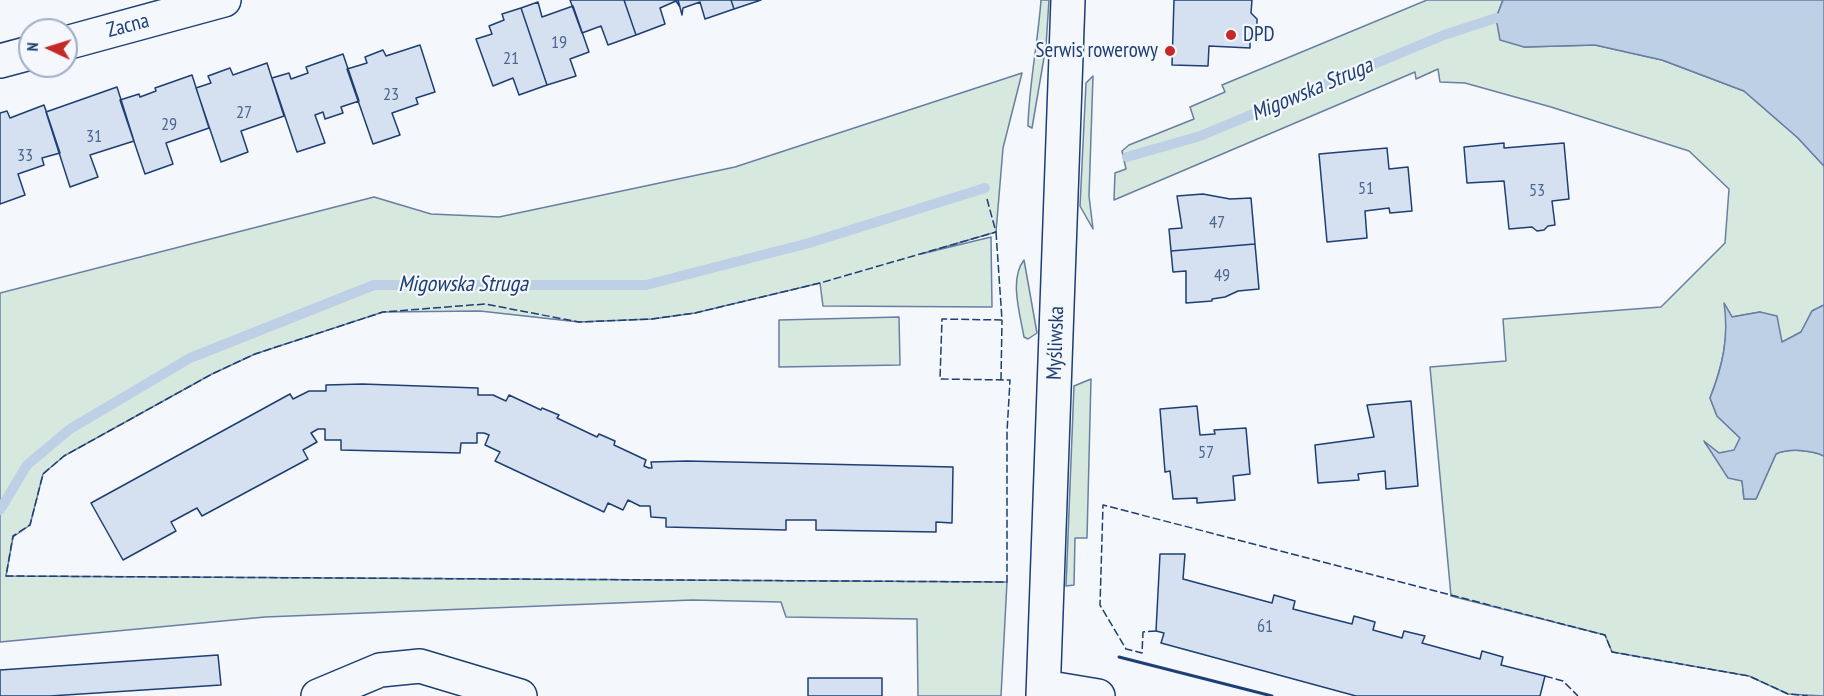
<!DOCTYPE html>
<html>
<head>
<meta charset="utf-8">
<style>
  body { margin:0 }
  #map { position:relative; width:1824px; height:696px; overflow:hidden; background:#f4f7fb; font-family:"PT Sans Narrow",sans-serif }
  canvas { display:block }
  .north { position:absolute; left:18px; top:18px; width:60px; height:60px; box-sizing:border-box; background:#f4f7fb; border:2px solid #9eadc5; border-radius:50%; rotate:274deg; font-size:16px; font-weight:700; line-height:24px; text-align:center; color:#1d3f73 }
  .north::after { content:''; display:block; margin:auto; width:21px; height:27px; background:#c62828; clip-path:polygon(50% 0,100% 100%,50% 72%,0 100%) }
</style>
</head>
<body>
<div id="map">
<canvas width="1824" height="696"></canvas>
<div class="north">N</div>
</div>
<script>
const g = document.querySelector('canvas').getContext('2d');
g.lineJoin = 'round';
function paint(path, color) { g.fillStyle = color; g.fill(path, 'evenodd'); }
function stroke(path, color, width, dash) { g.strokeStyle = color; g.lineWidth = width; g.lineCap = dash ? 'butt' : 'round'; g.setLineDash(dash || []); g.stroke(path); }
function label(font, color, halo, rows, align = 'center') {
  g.font = font + ' "PT Sans Narrow",sans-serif'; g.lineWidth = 4.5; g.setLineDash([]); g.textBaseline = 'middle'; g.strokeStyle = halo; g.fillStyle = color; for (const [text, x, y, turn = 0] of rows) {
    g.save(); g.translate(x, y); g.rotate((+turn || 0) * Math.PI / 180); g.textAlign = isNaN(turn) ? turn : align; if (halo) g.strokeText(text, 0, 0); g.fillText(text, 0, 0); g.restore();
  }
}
const green = new Path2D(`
  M 1041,0 L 1049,0 L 1046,46 L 1032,128 L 1028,126 C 1029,84 1038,42 1041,0 Z
  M 1427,0 L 1503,0 L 1496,18 L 1524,47 L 1595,45 L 1662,60 L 1744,91 L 1798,138 L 1824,166 L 1824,305 L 1812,311 L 1801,332 L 1781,343 L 1760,312 L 1732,317 L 1725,305 C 1729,338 1722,367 1710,398 L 1717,416 L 1740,438 L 1734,451 L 1719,453 L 1705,443 L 1742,481 L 1744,499 L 1756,499 L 1776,454 C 1789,448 1811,450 1824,456 L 1824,696 L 1788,694 L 1749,676 L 1612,652 L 1605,635 L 1451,596 L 1430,367 L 1506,361 L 1503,319 L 1661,307 L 1725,243 L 1729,189 L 1689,151 L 1551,107 L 1465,83 L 1440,82 L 1438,69 L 1416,79 L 1415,72 L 1114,200 L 1115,173 L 1126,169 L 1122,151 L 1129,145 L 1194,119 L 1190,107 L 1225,92 L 1222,85 Z
  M 1022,73 L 1003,148 L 996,232 L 921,254 L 991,237 L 992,307 L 823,306 L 820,283 L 695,313 L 652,319 L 579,322 L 480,311 L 383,312 L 255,354 L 212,374 L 64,456 L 43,474 L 30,525 L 13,537 L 6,576 L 1007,582 L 1001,696 L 918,696 L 917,619 L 786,617 L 781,602 L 692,600 L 265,617 L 0,642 L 0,293 L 374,197 L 431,214 L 499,217 L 735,167 Z
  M 1093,76 L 1089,196 L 1093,229 L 1080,206 L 1086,83 Z
  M 1024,260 L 1037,333 L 1028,339 L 1024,337 C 1020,314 1009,279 1024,260 Z
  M 899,317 L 900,365 L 779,367 L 779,320 Z
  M 1091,379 L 1087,538 L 1075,538 L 1074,585 L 1066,586 L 1074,386 Z`);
paint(green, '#d7e8df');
stroke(green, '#687fa3', 1.5);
const water = new Path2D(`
  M 1503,0 L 1824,0 L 1824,166 L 1798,138 L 1744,91 L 1662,60 L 1595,45 L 1524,47 L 1500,40 L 1496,18 Z
  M 1724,303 L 1732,317 L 1760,312 L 1777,316 L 1782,342 L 1801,332 L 1812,311 L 1824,305 L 1824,456 C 1811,450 1789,448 1776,454 L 1756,499 L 1744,499 L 1742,481 L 1728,478 L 1704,441 L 1719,453 L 1734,450 L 1740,438 L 1717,416 L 1710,398 C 1723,366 1729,337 1724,303 Z`);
paint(water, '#bed0e5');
stroke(water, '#687fa3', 1.5);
stroke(new Path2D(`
  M 1127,157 L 1200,136 L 1444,35 L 1496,18
  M 0,510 L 27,465 L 70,429 L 190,358 L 374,285 L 646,285 L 809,243 L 985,188`), '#bed0e5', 10);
const building = new Path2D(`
  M 570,0 L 624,0 L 636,35 L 608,45 L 601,26 L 582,33 Z
  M 624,0 L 678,0 L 680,7 L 676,1 L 660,8 L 665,24 L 636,35 Z
  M 678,0 L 731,0 L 734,9 L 705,19 L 700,2 L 683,8 L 682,15 Z
  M 731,0 L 761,0 L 734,9 Z
  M 1174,0 L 1252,0 L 1251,13 L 1257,19 L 1257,28 L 1250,33 L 1250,48 L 1209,46 L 1208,66 L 1172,65 Z
  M 538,2 L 542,17 L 573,6 L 589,52 L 570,59 L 576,76 L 547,85 L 521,8 Z
  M 521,8 L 547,85 L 519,95 L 513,78 L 493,86 L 476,39 L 492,34 L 489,26 L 504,20 L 502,14 Z
  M 420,45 L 435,92 L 416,98 L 418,104 L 392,113 L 400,135 L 373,144 L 347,69 L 367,63 L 365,57 L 383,50 L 386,56 Z
  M 343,54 L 359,101 L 341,107 L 343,113 L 325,119 L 323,112 L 315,115 L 325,143 L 297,152 L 272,78 L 289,73 L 291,79 L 308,73 L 306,67 Z
  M 267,63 L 284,116 L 241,131 L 248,152 L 221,162 L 196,88 L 211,83 L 208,76 L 230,68 L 233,75 Z
  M 192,75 L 209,128 L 166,143 L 173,164 L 145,174 L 120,100 L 139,94 L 140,97 L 156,91 L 155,88 Z
  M 117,87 L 134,141 L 90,155 L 98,177 L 70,187 L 46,112 Z
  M 44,105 L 60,153 L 42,158 L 44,165 L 18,174 L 25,195 L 0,204 L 0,113 L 7,111 L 10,118 Z
  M 1504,143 L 1504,148 L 1564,143 L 1569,199 L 1552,201 L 1555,225 L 1548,226 L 1544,230 L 1537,231 L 1532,227 L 1509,229 L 1504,181 L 1467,183 L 1464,147 Z
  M 1387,148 L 1389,169 L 1408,167 L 1412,211 L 1390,213 L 1389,208 L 1365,211 L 1367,238 L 1327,242 L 1319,154 Z
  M 1203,194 L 1230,199 L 1251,198 L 1255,244 L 1171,251 L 1169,229 L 1182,228 L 1177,196 Z
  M 1255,244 L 1259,289 L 1238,291 L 1225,297 L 1212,299 L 1212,301 L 1186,303 L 1186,271 L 1173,272 L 1171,251 Z
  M 362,384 L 478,388 L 478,395 L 493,395 L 506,401 L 509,395 L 541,410 L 542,408 L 559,415 L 557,418 L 597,437 L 599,434 L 615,441 L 614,445 L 646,460 L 644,466 L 649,468 L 652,468 L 651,462 L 687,461 L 953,467 L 952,523 L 936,522 L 936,532 L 816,530 L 816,520 L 786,520 L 786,530 L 666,527 L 666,518 L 651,517 L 650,506 L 640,506 L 628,500 L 623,510 L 608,503 L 604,512 L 495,461 L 500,452 L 485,445 L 489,435 L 484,433 L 477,433 L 477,443 L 461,443 L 460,453 L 341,450 L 341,440 L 325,440 L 325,429 L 318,429 L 311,433 L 317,442 L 303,450 L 308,459 L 202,516 L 197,508 L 171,522 L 176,531 L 123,560 L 91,503 L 290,394 L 293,399 L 309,391 L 326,391 L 326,385 Z
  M 1411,401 L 1418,486 L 1386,489 L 1385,471 L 1358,474 L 1359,480 L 1318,483 L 1315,445 L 1374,437 L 1367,405 Z
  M 1197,406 L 1200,435 L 1215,434 L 1214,430 L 1246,428 L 1250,474 L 1233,476 L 1235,500 L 1197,503 L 1197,498 L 1173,499 L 1170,471 L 1165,472 L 1160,409 Z
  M 1160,554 L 1185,554 L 1183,579 L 1272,603 L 1274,595 L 1295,601 L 1293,609 L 1352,624 L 1354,616 L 1375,622 L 1373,630 L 1402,638 L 1404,631 L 1425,636 L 1422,643 L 1480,659 L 1482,651 L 1503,657 L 1501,665 L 1545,676 L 1540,696 L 1356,696 L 1161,643 L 1164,633 L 1156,631 Z
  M 218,655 L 221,685 L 50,696 L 0,696 L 0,670 Z
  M 808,678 L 882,678 L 882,696 L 808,696 Z`);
paint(building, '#d5e0f0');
stroke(building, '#1d3f73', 1.5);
const minor = new Path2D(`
  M 66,43 L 224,0
  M 0,61 L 30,53
  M 1044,687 L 1098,696
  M 318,696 L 380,670 L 420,666 L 520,696
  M 1043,696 L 1068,0`);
stroke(minor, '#1d3f73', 36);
stroke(minor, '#f4f7fb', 33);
stroke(new Path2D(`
  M 987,199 L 996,232
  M 996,232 L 1002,320 L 942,319 L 940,379 L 1010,380 L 1007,432 L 1007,582 L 6,576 L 13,536 L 30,525 L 43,474 L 64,456 L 212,374 L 255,354 L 383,312 L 485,304 L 579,322 L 652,319 L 695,313 L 820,283 Z
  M 1001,380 L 1002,320
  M 1156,631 L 1143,632 L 1142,653 L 1126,649 L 1100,605 L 1103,505 L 1605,635 L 1612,652 L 1749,676 L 1788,694 L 1808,696
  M 1545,676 L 1563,681 L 1578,696`), '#1d3f73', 1.5, [8, 3]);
stroke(new Path2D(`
  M 1119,657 L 1272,696`), '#1d3f73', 3);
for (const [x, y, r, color] of [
  [1231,35,6,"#c62828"],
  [1170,51,6,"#c62828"]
]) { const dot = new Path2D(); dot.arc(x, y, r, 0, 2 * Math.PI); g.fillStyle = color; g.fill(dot); stroke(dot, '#f4f7fb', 2); }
label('18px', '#4b6792', null, [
  ["19",559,43],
  ["21",511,59],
  ["23",391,95],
  ["27",244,113],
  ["29",169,125],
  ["31",94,137],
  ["33",25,156],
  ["51",1366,189],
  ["53",1537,191],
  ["47",1217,223],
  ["49",1222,276],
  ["57",1206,453],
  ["61",1265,627]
]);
label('21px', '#1d3f73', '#f4f7fb', [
  ["Zacna",128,26,-15],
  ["Myśliwska",1056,343,-88]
]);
label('21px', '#1d3f73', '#f4f7fb', [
  ["DPD",1243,35],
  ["Serwis rowerowy",1158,51,"right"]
], 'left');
label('italic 22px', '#1d3f73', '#f4f7fb', [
  ["Migowska Struga",1312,90,-23],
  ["Migowska Struga",463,285]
]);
</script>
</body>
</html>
